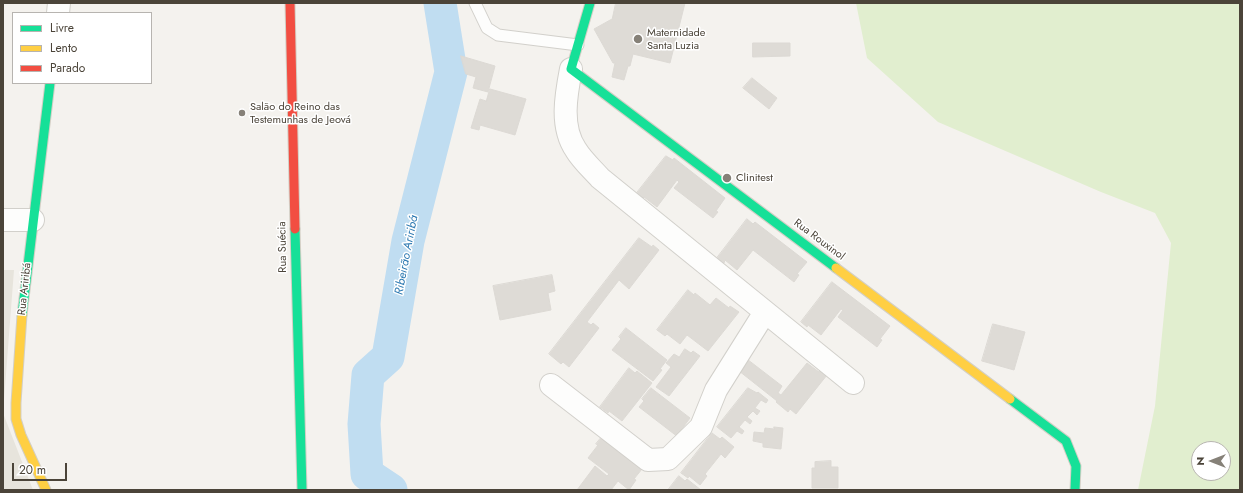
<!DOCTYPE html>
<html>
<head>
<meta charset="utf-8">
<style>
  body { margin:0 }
  #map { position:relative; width:1243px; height:493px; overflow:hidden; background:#f4f2ee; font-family:Jost,sans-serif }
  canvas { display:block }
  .frame { position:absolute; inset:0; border:4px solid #4b4439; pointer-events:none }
  .legend { position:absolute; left:12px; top:12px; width:140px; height:72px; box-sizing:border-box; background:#fff; border:1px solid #b7b4b0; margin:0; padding:5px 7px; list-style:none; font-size:12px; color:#4b4439 }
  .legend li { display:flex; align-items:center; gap:8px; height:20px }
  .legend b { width:20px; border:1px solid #b7b4b0 }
  .north { position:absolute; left:1191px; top:441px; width:40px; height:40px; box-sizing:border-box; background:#fff; border:1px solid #b7b4b0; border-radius:50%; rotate:270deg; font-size:11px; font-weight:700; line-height:16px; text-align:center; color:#4b4439 }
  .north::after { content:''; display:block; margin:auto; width:14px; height:18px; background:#868178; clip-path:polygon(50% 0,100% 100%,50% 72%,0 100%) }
  .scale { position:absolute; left:12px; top:463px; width:55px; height:18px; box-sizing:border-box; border:2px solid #4b4439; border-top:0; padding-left:5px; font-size:12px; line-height:14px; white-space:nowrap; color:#4b4439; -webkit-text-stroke:3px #fff; paint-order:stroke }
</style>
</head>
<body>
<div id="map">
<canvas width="1243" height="493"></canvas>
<div class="frame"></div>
<ul class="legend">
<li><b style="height:5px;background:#16e098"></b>Livre</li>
<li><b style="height:5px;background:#ffcf43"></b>Lento</li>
<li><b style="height:5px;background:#f24e42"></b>Parado</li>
</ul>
<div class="north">N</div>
<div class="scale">20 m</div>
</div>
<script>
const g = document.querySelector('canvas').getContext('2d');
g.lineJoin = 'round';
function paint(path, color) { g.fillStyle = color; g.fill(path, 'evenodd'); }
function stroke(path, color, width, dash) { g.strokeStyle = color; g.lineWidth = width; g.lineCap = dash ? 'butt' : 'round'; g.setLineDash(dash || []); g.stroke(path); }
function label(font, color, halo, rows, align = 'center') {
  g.font = font + ' Jost,sans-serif'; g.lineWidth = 3; g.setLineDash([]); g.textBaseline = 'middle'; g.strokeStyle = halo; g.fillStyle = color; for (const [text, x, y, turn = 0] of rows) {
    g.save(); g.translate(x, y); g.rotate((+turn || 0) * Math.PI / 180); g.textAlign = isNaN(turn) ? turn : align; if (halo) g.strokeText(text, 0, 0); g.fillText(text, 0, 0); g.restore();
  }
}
paint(new Path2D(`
  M 3,270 L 14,270 L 3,413 Z
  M 3,413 L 33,490 L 3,490 Z`), '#e7e4dc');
paint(new Path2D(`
  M 856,3 L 1240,3 L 1240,490 L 1138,490 L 1155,406 L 1171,243 L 1155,213 L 1101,192 L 938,122 L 867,58 ZM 1199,449 L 1223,449 L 1223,473 L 1199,473 Z`), '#e1eecf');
stroke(new Path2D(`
  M 391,490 L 367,474 L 364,424 L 368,375 L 388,357 L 408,241 L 451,72 L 440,3`), '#c0ddf1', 33);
const building = new Path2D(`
  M 616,3 L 685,3 L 670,63 L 633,54 L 630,66 L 628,66 L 624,80 L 612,77 L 615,63 L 613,63 L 594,29 L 612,19 Z
  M 753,43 L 790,43 L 790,56 L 753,57 Z
  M 461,56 L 495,66 L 488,92 L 473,88 L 476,77 L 466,74 Z
  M 752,78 L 777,98 L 769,109 L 743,88 Z
  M 490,89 L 526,99 L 515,135 L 480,125 L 479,130 L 471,128 L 480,99 L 486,101 Z
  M 666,156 L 673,160 L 674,158 L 725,198 L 716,211 L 718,212 L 713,218 L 674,188 L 679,182 L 677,180 L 657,207 L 644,197 L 642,199 L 636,194 Z
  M 747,219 L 753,224 L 755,222 L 807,262 L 797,274 L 799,275 L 794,282 L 753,250 L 737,270 L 725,260 L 724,263 L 717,258 Z
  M 639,238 L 652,247 L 653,245 L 659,250 L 629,289 L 619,280 L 587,322 L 591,325 L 593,323 L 599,328 L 569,367 L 563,362 L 561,364 L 549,354 Z
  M 552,275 L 555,291 L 548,293 L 551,310 L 500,320 L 493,286 Z
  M 832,282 L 890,326 L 880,339 L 882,340 L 877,347 L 838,317 L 843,310 L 841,309 L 821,335 L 808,325 L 807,327 L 801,322 Z
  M 688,290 L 694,295 L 695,293 L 710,305 L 716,298 L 729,308 L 730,306 L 739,312 L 708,351 L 687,335 L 680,344 L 667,334 L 665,336 L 657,330 Z
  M 993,324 L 1025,332 L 1014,370 L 982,361 Z
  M 626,328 L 667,360 L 660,369 L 662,370 L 653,381 L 612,350 L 621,339 L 619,337 Z
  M 685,349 L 691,353 L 693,351 L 700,356 L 669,396 L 656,387 L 671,367 L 666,363 L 674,354 L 679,357 Z
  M 743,356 L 782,386 L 778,393 L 781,395 L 807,363 L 819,372 L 820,370 L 827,375 L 796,414 L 790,409 L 788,412 L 776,402 L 777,401 L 734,367 Z
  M 629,368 L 635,373 L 637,371 L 652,383 L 622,421 L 609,411 L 608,413 L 600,407 Z
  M 651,388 L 690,418 L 681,430 L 683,431 L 678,437 L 639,407 L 644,401 L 642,399 Z
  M 748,388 L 757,393 L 758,392 L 768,400 L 766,403 L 761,400 L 755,408 L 760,411 L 757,415 L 753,411 L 747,417 L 752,421 L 750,424 L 745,420 L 739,427 L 744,431 L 742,434 L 737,431 L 731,438 L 717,427 Z
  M 774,427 L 783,428 L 781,449 L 763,447 L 763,443 L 753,441 L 754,432 L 764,433 L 765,428 L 774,429 Z
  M 712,433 L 720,439 L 722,437 L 734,447 L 725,458 L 721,454 L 705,474 L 707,476 L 700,485 L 689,476 L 688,478 L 681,473 Z
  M 601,438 L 642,469 L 634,479 L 636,480 L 629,490 L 618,481 L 611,490 L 577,490 L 595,466 L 607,476 L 609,474 L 588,458 L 598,445 L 596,444 Z
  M 831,461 L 831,467 L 838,467 L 838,488 L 812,488 L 812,468 L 815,468 L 815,462 Z
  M 679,476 L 685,481 L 687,479 L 701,490 L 668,490 Z`);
paint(building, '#dedbd6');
stroke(building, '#dcd9d4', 1);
const lane = new Path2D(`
  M 475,3 L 487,28 L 498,35 L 578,45`);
const street = new Path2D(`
  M 58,13 L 59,3
  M 571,69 C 566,95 560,127 576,150 C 582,160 592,169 600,178 L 853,383
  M 3,220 L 33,220
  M 551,385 L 648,460 L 668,459 L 701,427 L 716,390 L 765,312`);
const fast = new Path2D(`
  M 590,3 L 571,69 L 836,268
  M 295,229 L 302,490
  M 22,315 L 50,83
  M 1010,399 L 1066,441 L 1076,466 L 1075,490`);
const slow = new Path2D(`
  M 836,268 L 1010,399
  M 22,315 L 16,403 L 16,419 L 21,435 L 46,490`);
const jam = new Path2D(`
  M 290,3 L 295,229`);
stroke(lane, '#d2d0cb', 13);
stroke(street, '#d2d0cb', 24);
stroke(fast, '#d3cfc5', 11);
stroke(slow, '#d3cfc5', 11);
stroke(jam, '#d3cfc5', 11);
stroke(lane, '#fdfdfc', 11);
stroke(street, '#fdfdfc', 22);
stroke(fast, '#16e098', 9);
stroke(slow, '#ffcf43', 9);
stroke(jam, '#f24e42', 9);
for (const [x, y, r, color] of [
  [638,39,5,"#868178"],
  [242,113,4,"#868178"],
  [727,178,5,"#868178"]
]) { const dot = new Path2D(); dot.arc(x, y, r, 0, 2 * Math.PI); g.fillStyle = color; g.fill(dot); stroke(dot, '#fff', 1.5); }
label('11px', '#4b4439', '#fff', [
  ["Maternidade",647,33],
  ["Santa Luzia",647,46],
  ["Salão do Reino das",250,107],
  ["Testemunhas de Jeová",250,120],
  ["Clinitest",736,178]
], 'left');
label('11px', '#4b4439', '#fff', [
  ["Rua Rouxinol",819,240,37],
  ["Rua Suécia",283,247,-91],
  ["Rua Ariribá",25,289,-84]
]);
label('italic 12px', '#2e7ab2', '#fff', [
  ["Ribeirão Ariribá",407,255,-79]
]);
</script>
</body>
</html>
